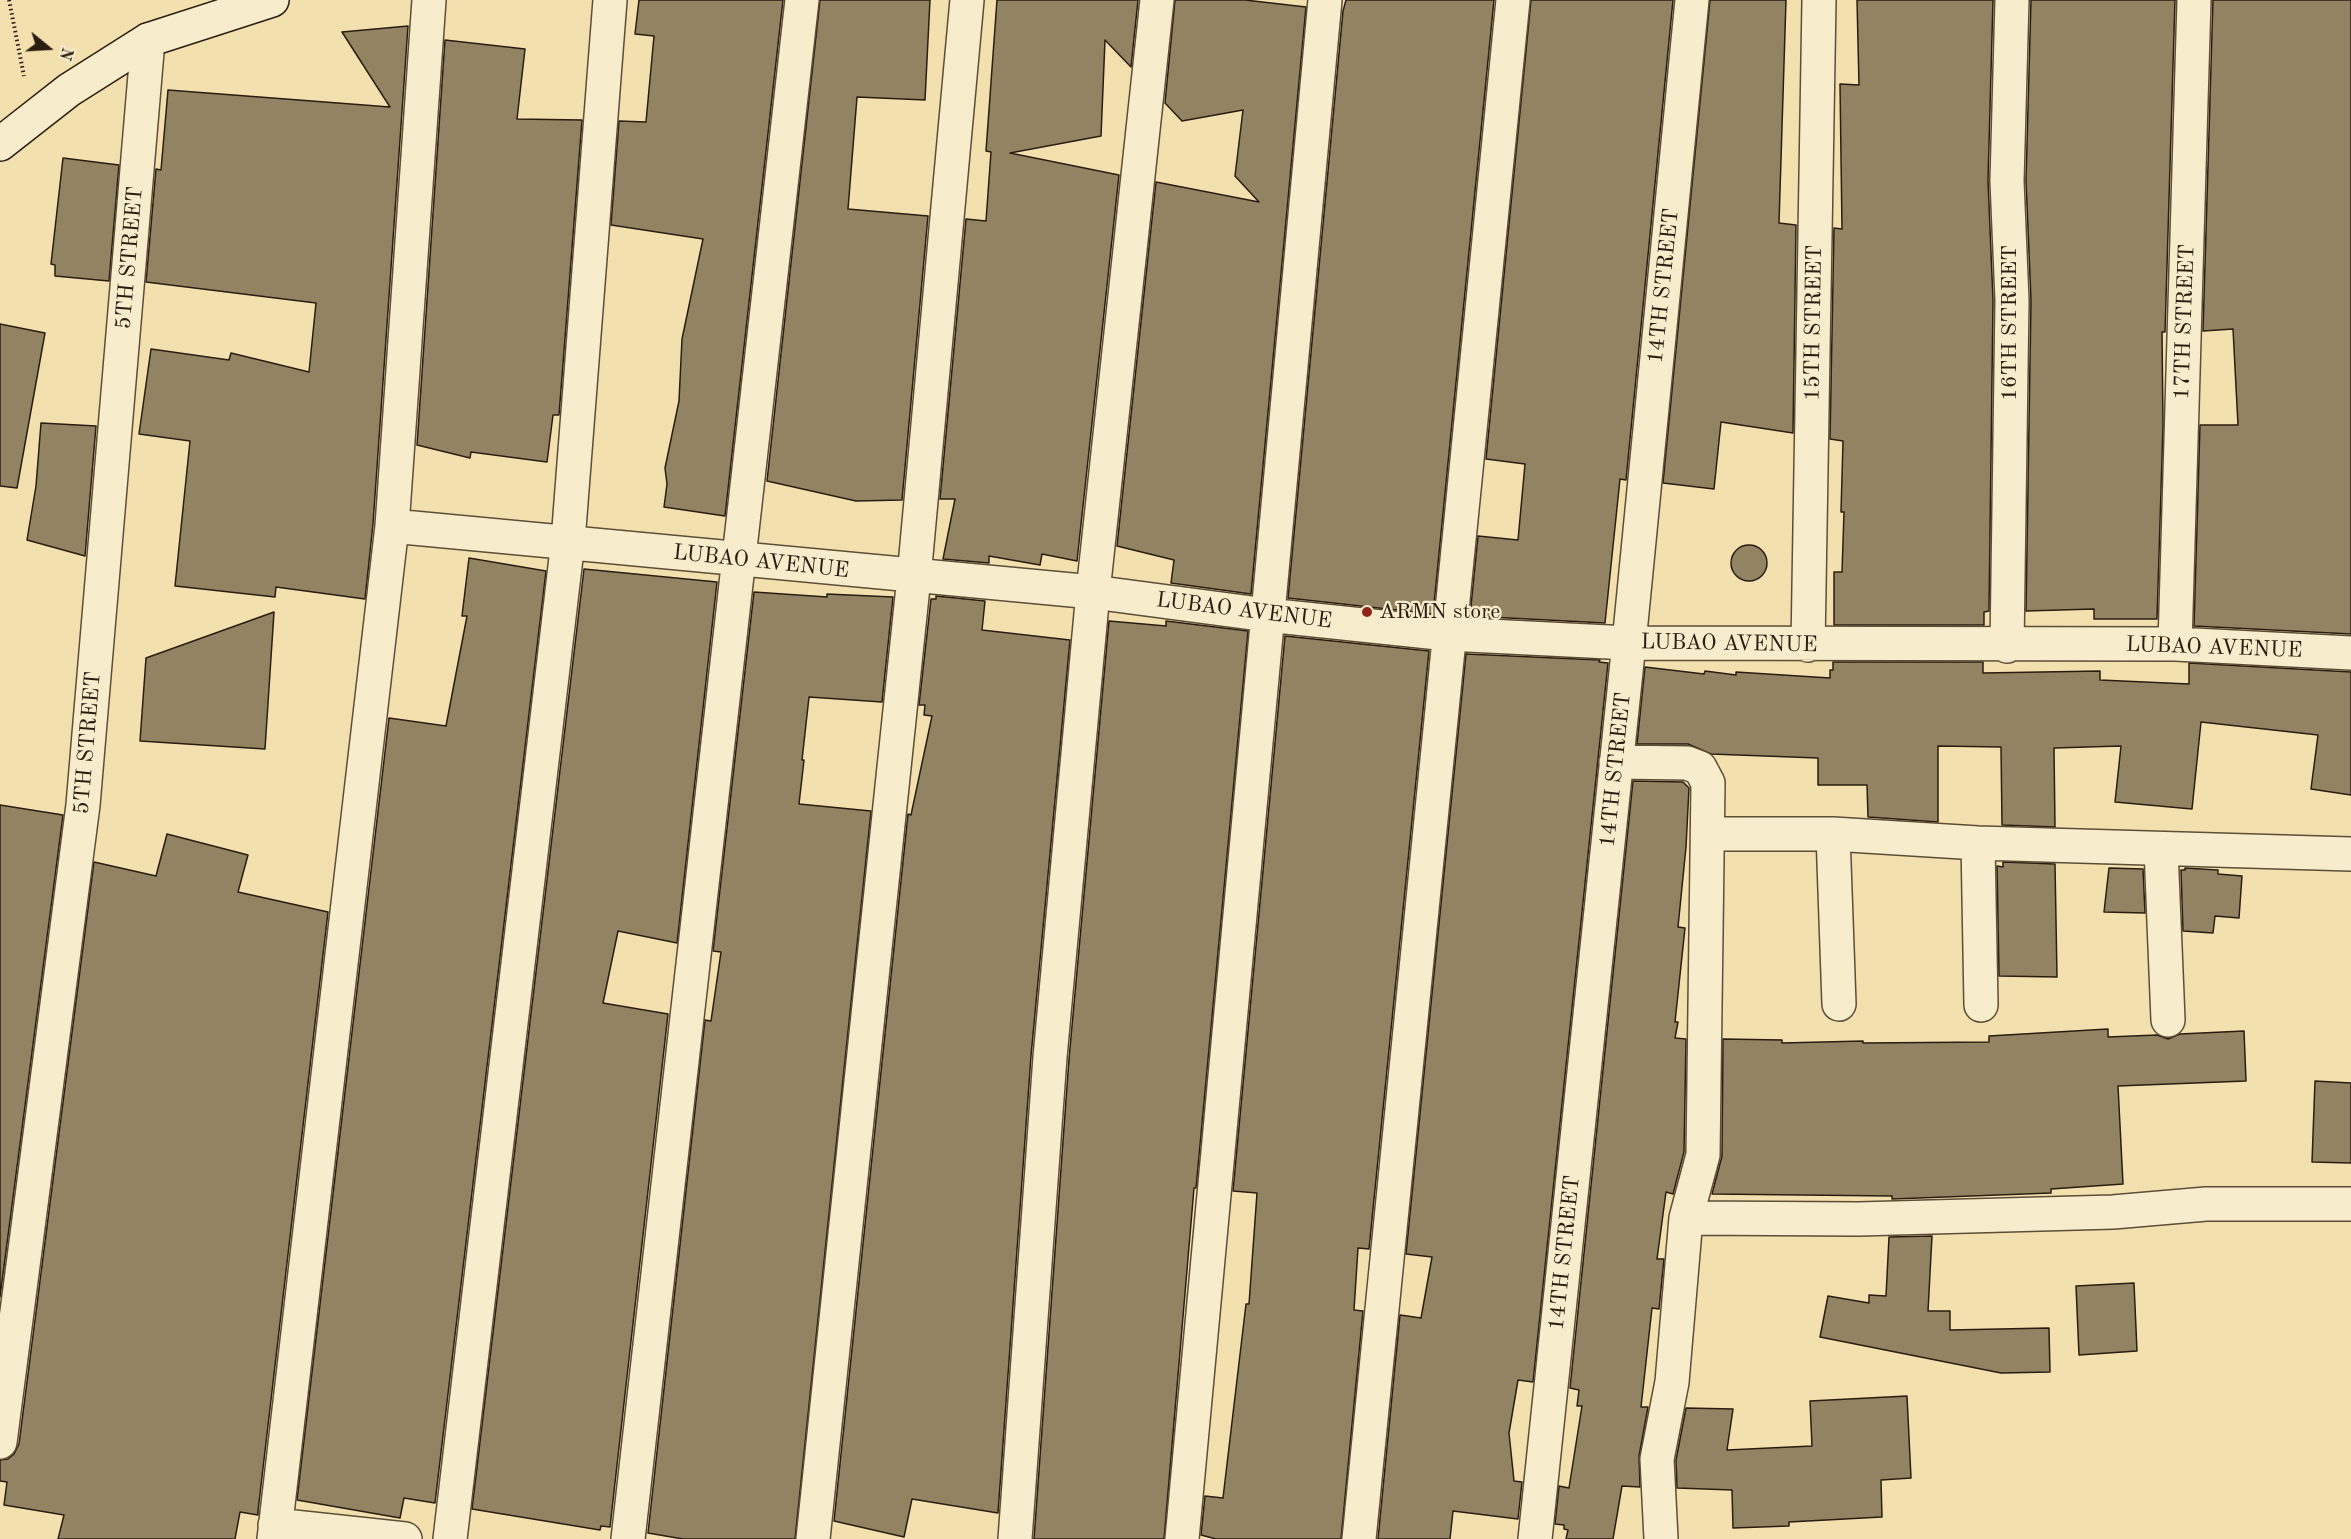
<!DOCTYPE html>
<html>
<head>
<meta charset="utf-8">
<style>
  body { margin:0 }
  #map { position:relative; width:2351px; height:1539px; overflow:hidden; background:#f2e1af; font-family:"Old Standard TT",serif }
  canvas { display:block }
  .north { position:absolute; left:18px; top:18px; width:60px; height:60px; -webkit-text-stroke:4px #f7eccb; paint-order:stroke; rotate:108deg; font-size:16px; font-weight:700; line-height:24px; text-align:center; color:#2b1d11 }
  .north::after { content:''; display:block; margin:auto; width:21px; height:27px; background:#2b1d11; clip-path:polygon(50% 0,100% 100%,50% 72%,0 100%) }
</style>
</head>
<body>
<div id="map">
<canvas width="2351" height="1539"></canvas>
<div class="north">N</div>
</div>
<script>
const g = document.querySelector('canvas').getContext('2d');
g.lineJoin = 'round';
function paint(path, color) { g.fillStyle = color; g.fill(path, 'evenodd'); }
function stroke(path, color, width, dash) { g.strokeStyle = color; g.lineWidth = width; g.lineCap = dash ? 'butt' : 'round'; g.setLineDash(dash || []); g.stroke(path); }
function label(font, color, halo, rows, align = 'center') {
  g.font = font + ' "Old Standard TT",serif'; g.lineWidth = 4.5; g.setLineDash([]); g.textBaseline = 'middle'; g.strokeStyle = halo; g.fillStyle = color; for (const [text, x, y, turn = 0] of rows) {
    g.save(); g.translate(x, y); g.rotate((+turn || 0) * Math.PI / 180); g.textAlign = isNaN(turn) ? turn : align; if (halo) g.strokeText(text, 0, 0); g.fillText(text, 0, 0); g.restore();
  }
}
const building = new Path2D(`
  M 639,0 L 783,0 L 725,516 L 664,507 L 667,484 L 665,468 L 679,401 L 682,339 L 703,239 L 611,225 L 619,121 L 646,122 L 654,36 L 635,34 Z
  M 820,0 L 930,0 L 925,100 L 857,97 L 848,209 L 928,216 L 902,500 L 856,501 L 767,481 Z
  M 997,0 L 1138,0 L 1131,67 L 1105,40 L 1101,136 L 1010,153 L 1119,175 L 1077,561 L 1042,554 L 1040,565 L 989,556 L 989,563 L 943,559 L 955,499 L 940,499 L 966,219 L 986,221 L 991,152 L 986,151 Z
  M 1175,0 L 1245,0 L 1306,7 L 1251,594 L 1171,583 L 1174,560 L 1117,546 L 1156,182 L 1259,202 L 1235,176 L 1243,110 L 1182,121 L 1165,103 Z
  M 1346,0 L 1494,0 L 1433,614 L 1288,598 L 1343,11 Z
  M 1531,0 L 1673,0 L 1626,480 L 1620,479 L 1605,623 L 1470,616 L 1478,536 L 1518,540 L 1525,464 L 1486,459 Z
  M 1710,0 L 1786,0 L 1779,223 L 1796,225 L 1793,433 L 1721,422 L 1714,489 L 1663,483 Z
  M 1857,0 L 1993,0 L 1988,180 L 1993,300 L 1989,611 L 1984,612 L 1984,625 L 1834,625 L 1834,572 L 1842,572 L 1844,512 L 1841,512 L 1843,441 L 1830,439 L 1834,228 L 1842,229 L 1840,84 L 1859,85 Z
  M 2031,0 L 2175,0 L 2165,332 L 2162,332 L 2163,426 L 2157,619 L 2094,619 L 2094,609 L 2026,611 L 2031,300 L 2026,181 Z
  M 2213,0 L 2351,0 L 2351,634 L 2194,626 L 2200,425 L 2238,425 L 2233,329 L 2203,331 Z
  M 408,26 L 373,524 L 365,599 L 276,587 L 275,597 L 175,586 L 190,441 L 139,434 L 151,349 L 229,360 L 231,353 L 309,372 L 316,303 L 146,282 L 156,169 L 161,170 L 168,90 L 390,107 L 342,32 Z
  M 445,40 L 525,49 L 517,119 L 582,120 L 559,415 L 553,415 L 547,462 L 471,452 L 470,458 L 417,445 Z
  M 63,158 L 119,165 L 109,281 L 55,276 L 55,265 L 51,264 Z
  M 0,324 L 45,333 L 17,488 L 0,486 Z
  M 41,423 L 96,426 L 85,556 L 27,540 L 36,486 Z
  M1731 563a18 18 0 1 1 36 0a18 18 0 1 1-36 0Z
  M 469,558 L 546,571 L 435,1503 L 404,1498 L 400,1518 L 297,1500 L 389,718 L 446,726 L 467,616 L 462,616 Z
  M 584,569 L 717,582 L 677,943 L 618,931 L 603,1003 L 668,1014 L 610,1527 L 601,1526 L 600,1530 L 472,1509 Z
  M 754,592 L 827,597 L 827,594 L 893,597 L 882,702 L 809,697 L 802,760 L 804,760 L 799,804 L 871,811 L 795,1539 L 683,1539 L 648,1533 L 705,1020 L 711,1021 L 721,952 L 713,951 Z
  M 936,596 L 985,601 L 982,630 L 1070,640 L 1031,1056 L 998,1513 L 912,1499 L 904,1537 L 834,1521 L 908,814 L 911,815 L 932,716 L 924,715 L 925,705 L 919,705 L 931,599 L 936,599 Z
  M 274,612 L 265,749 L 140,741 L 146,658 Z
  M 1109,621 L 1166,626 L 1166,621 L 1248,631 L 1196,1188 L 1194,1188 L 1164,1539 L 1034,1539 L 1069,1059 Z
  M 1285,636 L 1429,651 L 1369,1249 L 1358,1248 L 1354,1310 L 1363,1311 L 1341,1539 L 1216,1539 L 1201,1535 L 1205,1496 L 1223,1498 L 1246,1304 L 1249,1304 L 1257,1193 L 1233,1191 Z
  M 1466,654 L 1600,660 L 1599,662 L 1608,663 L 1533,1382 L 1518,1380 L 1509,1433 L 1514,1481 L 1522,1482 L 1518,1519 L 1453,1511 L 1450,1539 L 1378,1539 L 1400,1315 L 1421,1318 L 1432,1257 L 1406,1254 Z
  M 1833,662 L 1983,662 L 1983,673 L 2100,671 L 2100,680 L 2189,684 L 2189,663 L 2351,672 L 2351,795 L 2311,789 L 2318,735 L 2201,722 L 2192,809 L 2115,802 L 2121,746 L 2054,748 L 2055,827 L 2002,825 L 2001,747 L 1938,746 L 1938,822 L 1868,817 L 1867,785 L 1818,785 L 1818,758 L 1711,754 L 1688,744 L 1637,744 L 1645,667 L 1704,674 L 1705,671 L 1736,675 L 1736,672 L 1830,678 L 1830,670 L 1833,670 Z
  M 1633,781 L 1683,782 L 1689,788 L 1686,847 L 1678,927 L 1685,928 L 1675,1022 L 1678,1022 L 1675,1038 L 1686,1039 L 1684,1152 L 1673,1194 L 1666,1192 L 1657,1259 L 1664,1259 L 1659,1309 L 1652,1308 L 1641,1407 L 1648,1407 L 1639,1456 L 1640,1487 L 1622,1486 L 1613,1539 L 1566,1539 L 1568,1530 L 1564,1529 L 1564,1525 L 1555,1524 L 1559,1486 L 1569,1488 L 1582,1406 L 1577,1406 L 1579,1390 L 1570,1388 Z
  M 0,805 L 63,815 L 0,1297 Z
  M 167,834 L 248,855 L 238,892 L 328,912 L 258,1511 L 258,1515 L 240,1512 L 235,1539 L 58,1539 L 64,1515 L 4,1505 L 7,1482 L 0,1481 L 0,1460 L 8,1459 L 14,1454 L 19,1444 L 94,862 L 156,876 Z
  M 2003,862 L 2055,864 L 2057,977 L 1999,976 L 1997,866 L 2003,867 Z
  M 2109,868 L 2143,869 L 2145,913 L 2104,912 Z
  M 2185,868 L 2218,870 L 2218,874 L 2242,876 L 2239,918 L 2215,916 L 2213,933 L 2183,931 L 2181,870 L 2185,870 Z
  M 2108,1029 L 2108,1037 L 2157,1035 L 2168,1039 L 2180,1034 L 2244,1031 L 2246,1081 L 2118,1086 L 2123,1184 L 2051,1189 L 2051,1193 L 1892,1199 L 1892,1196 L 1712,1194 L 1722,1156 L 1723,1039 L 1782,1040 L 1782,1043 L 1863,1041 L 1863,1043 L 1989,1042 L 1989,1036 Z
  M 2315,1081 L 2351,1083 L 2351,1163 L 2312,1162 Z
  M 1932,1236 L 1928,1311 L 1950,1311 L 1950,1330 L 2049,1328 L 2050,1372 L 2001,1373 L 1820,1337 L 1828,1296 L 1869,1303 L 1869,1295 L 1886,1296 L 1889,1237 Z
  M 2134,1283 L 2137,1351 L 2079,1355 L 2076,1286 Z
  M 1907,1396 L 1911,1478 L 1881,1480 L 1882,1517 L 1789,1522 L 1789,1526 L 1733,1528 L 1732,1490 L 1677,1488 L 1676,1460 L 1686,1408 L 1733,1409 L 1727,1450 L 1812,1446 L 1810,1401 Z`);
paint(building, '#928363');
stroke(building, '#2b1d11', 1.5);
const street = new Path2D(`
  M 392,526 L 1093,592 L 1267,615 L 1448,634 L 1629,643 L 2175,644 L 2351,653
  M 2175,644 L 2194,0
  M 1808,645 L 1819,0
  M 2007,646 L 2012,300 L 2007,181 L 2012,0
  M 1616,762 L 1687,763 L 1700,768 L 1708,783 L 1703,1155 L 1686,1218 L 1859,1219 L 2113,1212 L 2206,1204 L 2351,1204
  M 1709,834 L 1833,834 L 1978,843 L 2351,854
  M 1833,834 L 1839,1004
  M 1978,843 L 1981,1005
  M 2161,849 L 2168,1020
  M 0,1442 L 83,805 L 148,40
  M 275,1525 L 405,1539
  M 274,1539 L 392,526 L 429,0
  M 450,1539 L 568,541 L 610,0
  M 628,1539 L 802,0
  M 813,1539 L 914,577 L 967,0
  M 1015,1539 L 1050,1057 L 1093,592 L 1157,0
  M 1182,1539 L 1325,0
  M 1359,1539 L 1513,0
  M 1535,1539 L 1629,643 L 1692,0
  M 1661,1539 L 1657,1459 L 1672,1382 L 1686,1218`);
const secondary = new Path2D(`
  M 0,144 L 69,90 L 148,40 L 272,0`);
stroke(street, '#5d4e38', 36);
stroke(secondary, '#2b1d11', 36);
stroke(new Path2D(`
  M 9,0 L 24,76`), '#2b1d11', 4, [1.5, 3]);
stroke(street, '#f7eccb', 33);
stroke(secondary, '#f7eccb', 33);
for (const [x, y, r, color] of [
  [1367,612,6,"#8f2418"]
]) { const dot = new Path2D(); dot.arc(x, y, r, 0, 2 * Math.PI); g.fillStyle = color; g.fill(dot); stroke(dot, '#f7eccb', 2); }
label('22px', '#2b1d11', '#f7eccb', [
  ["5TH STREET",130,258,-85],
  ["14TH STREET",1664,286,-84],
  ["17TH STREET",2185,322,-88],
  ["15TH STREET",1814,323,-89],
  ["16TH STREET",2010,323,-90],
  ["LUBAO AVENUE",761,562,6],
  ["LUBAO AVENUE",1244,611,7],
  ["LUBAO AVENUE",1729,644,1],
  ["LUBAO AVENUE",2214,648,2],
  ["5TH STREET",88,743,-85],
  ["14TH STREET",1616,770,-84],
  ["14TH STREET",1565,1253,-84]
]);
label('22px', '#2b1d11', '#f7eccb', [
  ["ARMN store",1379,612]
], 'left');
</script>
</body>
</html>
